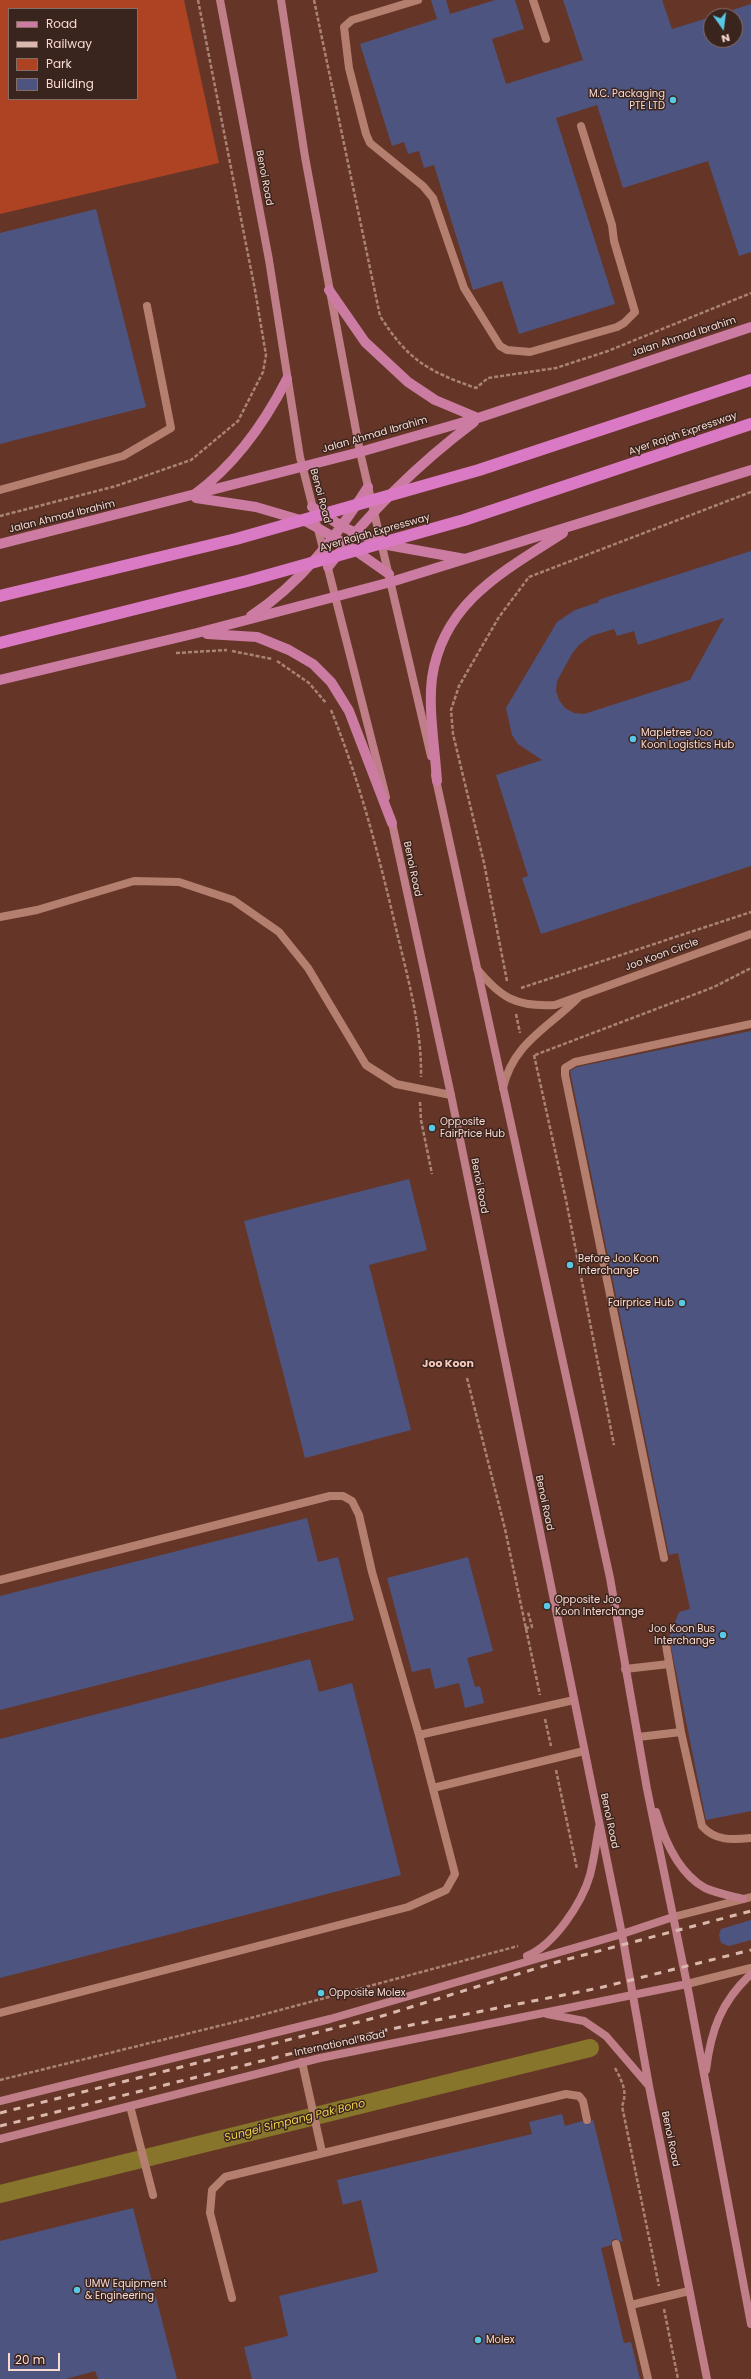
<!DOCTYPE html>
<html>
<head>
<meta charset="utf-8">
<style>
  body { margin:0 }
  #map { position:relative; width:751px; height:2379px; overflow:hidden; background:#653628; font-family:Poppins,sans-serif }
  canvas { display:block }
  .legend { position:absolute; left:8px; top:8px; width:130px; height:92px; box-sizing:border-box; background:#3a241e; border:1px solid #866d66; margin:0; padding:5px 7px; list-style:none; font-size:12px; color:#f8dad1 }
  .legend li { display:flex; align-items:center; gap:8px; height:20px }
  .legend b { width:20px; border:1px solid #866d66 }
  .north { position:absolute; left:703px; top:8px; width:40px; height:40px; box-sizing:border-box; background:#3a241e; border:1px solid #866d66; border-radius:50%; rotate:166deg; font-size:11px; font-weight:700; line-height:16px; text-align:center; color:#f8dad1 }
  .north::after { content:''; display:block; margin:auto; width:14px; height:18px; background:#59c8e4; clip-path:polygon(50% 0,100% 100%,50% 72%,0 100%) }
  .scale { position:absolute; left:8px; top:2353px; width:52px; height:18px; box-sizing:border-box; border:2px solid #f8dad1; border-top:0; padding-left:5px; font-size:12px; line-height:14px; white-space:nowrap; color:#f8dad1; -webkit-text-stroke:3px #3a241e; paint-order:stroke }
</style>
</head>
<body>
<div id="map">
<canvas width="751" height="2379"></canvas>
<ul class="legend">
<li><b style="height:5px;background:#cc7ca2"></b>Road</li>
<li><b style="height:5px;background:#dab8ae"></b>Railway</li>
<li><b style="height:11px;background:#ae4324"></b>Park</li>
<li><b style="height:11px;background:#4d547f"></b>Building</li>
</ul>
<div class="north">N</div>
<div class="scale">20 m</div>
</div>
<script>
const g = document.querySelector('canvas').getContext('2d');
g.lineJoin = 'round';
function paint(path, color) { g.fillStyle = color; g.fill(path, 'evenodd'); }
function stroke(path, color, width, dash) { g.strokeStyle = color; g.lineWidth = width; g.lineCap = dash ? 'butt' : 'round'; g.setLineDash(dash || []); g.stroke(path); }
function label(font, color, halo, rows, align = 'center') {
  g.font = font + ' Poppins,sans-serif'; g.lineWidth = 3; g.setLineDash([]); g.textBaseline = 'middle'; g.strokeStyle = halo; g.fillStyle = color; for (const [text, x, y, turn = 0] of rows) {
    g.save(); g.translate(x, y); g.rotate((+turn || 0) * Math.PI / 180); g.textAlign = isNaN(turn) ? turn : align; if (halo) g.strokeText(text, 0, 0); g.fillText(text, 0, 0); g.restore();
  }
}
paint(new Path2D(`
  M 0,0 L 184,0 L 219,163 L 0,214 ZM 9,9 L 137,9 L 137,99 L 9,99 Z`), '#ae4324');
stroke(new Path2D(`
  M 0,2194 L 590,2048`), '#86752a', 18);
paint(new Path2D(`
  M 431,0 L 446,0 L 450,14 L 495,0 L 515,0 L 524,29 L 492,39 L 506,84 L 583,60 L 563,0 L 662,0 L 672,29 L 711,17 L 711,40 L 735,40 L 735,16 L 714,16 L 751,4 L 751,252 L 739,256 L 708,161 L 623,188 L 597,105 L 556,118 L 615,304 L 519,334 L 502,281 L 473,290 L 434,165 L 424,168 L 419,151 L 408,154 L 404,142 L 392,146 L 360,44 L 437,19 Z
  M 96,209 L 146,407 L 0,444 L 0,233 Z
  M 751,551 L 751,866 L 541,934 L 522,878 L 528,876 L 496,775 L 542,760 L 518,744 L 512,735 L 506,708 L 557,622 L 575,610 L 599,602 L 598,600 ZM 724,618 L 690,680 L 584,714 L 574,713 L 565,708 L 559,700 L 556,691 L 557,681 L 573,652 L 580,644 L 591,636 L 614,629 L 617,636 L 634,631 L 638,645 Z
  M 751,1031 L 751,1811 L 706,1820 L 669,1637 L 679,1612 L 690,1609 L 678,1553 L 669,1555 L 570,1071 L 577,1067 Z
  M 409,1179 L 427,1250 L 369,1265 L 411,1430 L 305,1458 L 244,1221 Z
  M 307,1518 L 318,1562 L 338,1557 L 354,1620 L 0,1710 L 0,1596 Z
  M 468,1557 L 493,1651 L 467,1658 L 475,1687 L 480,1686 L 484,1703 L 465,1708 L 459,1683 L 435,1689 L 430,1668 L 412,1672 L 387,1578 Z
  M 310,1659 L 319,1692 L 352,1683 L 401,1875 L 0,1978 L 0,1739 Z
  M 751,1920 L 751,1940 L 729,1946 L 721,1943 L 719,1935 L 721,1929 Z
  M 562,2114 L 565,2126 L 582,2121 L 588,2125 L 593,2119 L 623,2242 L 615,2239 L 612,2240 L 611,2245 L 601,2248 L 624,2343 L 631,2342 L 640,2379 L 252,2379 L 244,2347 L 288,2336 L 279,2296 L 378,2272 L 361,2200 L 343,2205 L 337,2180 L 532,2134 L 529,2122 Z
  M 133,2208 L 177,2379 L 98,2379 L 95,2371 L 66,2379 L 0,2379 L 0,2241 Z`), '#4d547f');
stroke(new Path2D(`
  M 314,0 L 380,316 C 408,360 427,371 476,388 L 488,378 L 556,368 L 608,351 L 751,293
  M 0,516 L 116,486 L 191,460 L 238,421 L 263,372 L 266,355 L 255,290 L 198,0
  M 232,651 L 272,659
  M 176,653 L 227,650
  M 277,661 L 309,683 L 326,703
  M 331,710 C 361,784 380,860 398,937 C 409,982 422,1031 421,1077
  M 507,981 L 484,863 L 453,734 L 451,710 L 459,686 L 499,617 L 529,577 L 751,492
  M 521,988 L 751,912
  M 516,1014 L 520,1033
  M 534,1055 L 566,1200 L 614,1445
  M 535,1055 L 714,987 L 751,968
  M 420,1102 L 421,1120 L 432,1174
  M 467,1378 L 505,1529 L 540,1695
  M 525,1628 L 532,1627 L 528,1612
  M 545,1719 L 551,1746
  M 556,1770 L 577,1869
  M 615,2068 C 622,2081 628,2092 622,2106 L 659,2286
  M 0,2080 L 243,2020 L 518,1946
  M 664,2309 L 678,2379`), '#aa8377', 2.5, [4, 2]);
stroke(new Path2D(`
  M 418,0 L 352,20 L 344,27 L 349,68 L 366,134 L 370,143 L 423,186 L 433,198 L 464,288 L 500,346 L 507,350 L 530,352 L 617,327 L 624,323 L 635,312 L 614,241 L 612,225 L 581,126
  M 533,0 L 546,39
  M 0,490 L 123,456 L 171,428 L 147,306
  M 0,917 L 37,910 L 134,881 L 179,882 L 233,900 L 279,932 L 308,968 L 366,1065 L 396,1084 L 451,1095
  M 664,1558 L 565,1075 L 565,1068 L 575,1062 L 751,1024
  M 0,1580 L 330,1496 L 343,1496 L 352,1501 L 359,1515 L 372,1572 L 419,1735 L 455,1874 L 446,1890 L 408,1907 L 0,2013
  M 666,1645 L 681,1732 L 702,1826 C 715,1841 732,1840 751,1838
  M 625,1669 L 669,1664
  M 419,1735 L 574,1700
  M 638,1737 L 681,1732
  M 433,1788 L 584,1751
  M 302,2062 L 322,2152
  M 130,2106 L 153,2195
  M 616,2244 L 648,2379
  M 232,2298 L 210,2213 L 212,2190 L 225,2177 L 566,2094 L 579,2096 L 583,2101 L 587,2120
  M 631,2305 L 689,2291`), '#b57f6f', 8);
stroke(new Path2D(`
  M 477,969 C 501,998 516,1007 555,1005 L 751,934
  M 503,1088 C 513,1043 548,1028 578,998
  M 673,1917 L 751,1897
  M 687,1984 L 751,1968`), '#b57f6f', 8);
stroke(new Path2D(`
  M 220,0 L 269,260 L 300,457 L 314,512
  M 281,0 L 305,157 L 360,452 L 431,756
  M 317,525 L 386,797
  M 435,775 L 610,1578 L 647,1789 L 687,1984 L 751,2324
  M 391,818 L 451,1095 L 622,1934 L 649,2086 L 707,2379
  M 656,1812 C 664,1839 678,1873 705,1888 C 716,1893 731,1896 743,1899
  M 527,1956 C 554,1945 582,1903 590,1875 C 594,1860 596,1843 599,1827
  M 547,2014 L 584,2021 L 606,2036 L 648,2085
  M 706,2070 C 711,2030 721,2002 751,1974
  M 0,2101 L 330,2019 L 622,1934 L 673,1917
  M 0,2139 L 320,2058 L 687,1984`), '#c07e88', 8);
stroke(new Path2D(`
  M 329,290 L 365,342 L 408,382 L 435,400 L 478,418
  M 195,494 C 236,464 264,424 287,379
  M 196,498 L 256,507 L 307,522 L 346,544 L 389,574
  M 312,507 L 343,527 L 382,544 L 465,559
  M 0,544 L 360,452 L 478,418 L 751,327
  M 328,567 C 370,511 418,464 474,422
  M 251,616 C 301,583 336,537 368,487
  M 207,634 L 257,637 L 289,650 L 313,664 L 331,682 L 349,711 L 392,823
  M 0,680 L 197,633 L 391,582 L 751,470
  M 437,781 C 435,749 428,709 432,678 C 443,602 504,571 563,533`), '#cc7ca2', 10);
stroke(new Path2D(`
  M 0,596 L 236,539 L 479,470 L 751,380
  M 0,643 L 247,581 L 464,520 L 751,424`), '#db7ac4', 12);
stroke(new Path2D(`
  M 0,2113 L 382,2016 L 557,1962 L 751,1911
  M 0,2126 L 386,2030 L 599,1988 L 751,1950`), '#dab8ae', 3, [7, 7]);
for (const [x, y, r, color] of [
  [673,100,4,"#59c8e4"],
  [633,739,4,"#59c8e4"],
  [432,1128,4,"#59c8e4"],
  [570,1265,4,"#59c8e4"],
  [682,1303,4,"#59c8e4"],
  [547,1606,4,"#59c8e4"],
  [723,1635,4,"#59c8e4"],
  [321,1993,4,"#59c8e4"],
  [77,2290,4,"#59c8e4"],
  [478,2340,4,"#59c8e4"]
]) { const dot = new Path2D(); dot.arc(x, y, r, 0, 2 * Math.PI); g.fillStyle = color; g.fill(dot); stroke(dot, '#3a241e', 1.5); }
label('10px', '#f8dad1', '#3a241e', [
  ["M.C. Packaging",665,94,"right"],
  ["PTE LTD",665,106,"right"],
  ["Mapletree Joo",641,733],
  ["Koon Logistics Hub",641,745],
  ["Opposite",440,1122],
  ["FairPrice Hub",440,1134],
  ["Before Joo Koon",578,1259],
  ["Interchange",578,1271],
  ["Fairprice Hub",674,1303,"right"],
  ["Opposite Joo",555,1600],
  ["Koon Interchange",555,1612],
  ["Joo Koon Bus",715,1629,"right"],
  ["Interchange",715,1641,"right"],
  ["Opposite Molex",329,1993],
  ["UMW Equipment",85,2284],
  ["& Engineering",85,2296],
  ["Molex",486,2340]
], 'left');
label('10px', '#f8dad1', '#3a241e', [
  ["Benoi Road",264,178,79],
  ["Jalan Ahmad Ibrahim",684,337,-18],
  ["Ayer Rajah Expressway",683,434,-19],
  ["Jalan Ahmad Ibrahim",375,435,-16],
  ["Benoi Road",320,496,75],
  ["Jalan Ahmad Ibrahim",62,517,-14],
  ["Ayer Rajah Expressway",375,533,-16],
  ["Benoi Road",412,869,78],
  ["Joo Koon Circle",662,955,-20],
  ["Benoi Road",479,1186,79],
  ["Benoi Road",544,1503,78],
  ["Benoi Road",609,1821,78],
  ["International Road",340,2044,-12],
  ["Benoi Road",670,2139,78]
]);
label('bold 11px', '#f7c8bb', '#3a241e', [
  ["Joo Koon",448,1364]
]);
label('italic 11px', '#eed14a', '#3a241e', [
  ["Sungei Simpang Pak Bono",295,2121,-14]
]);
</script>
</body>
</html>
